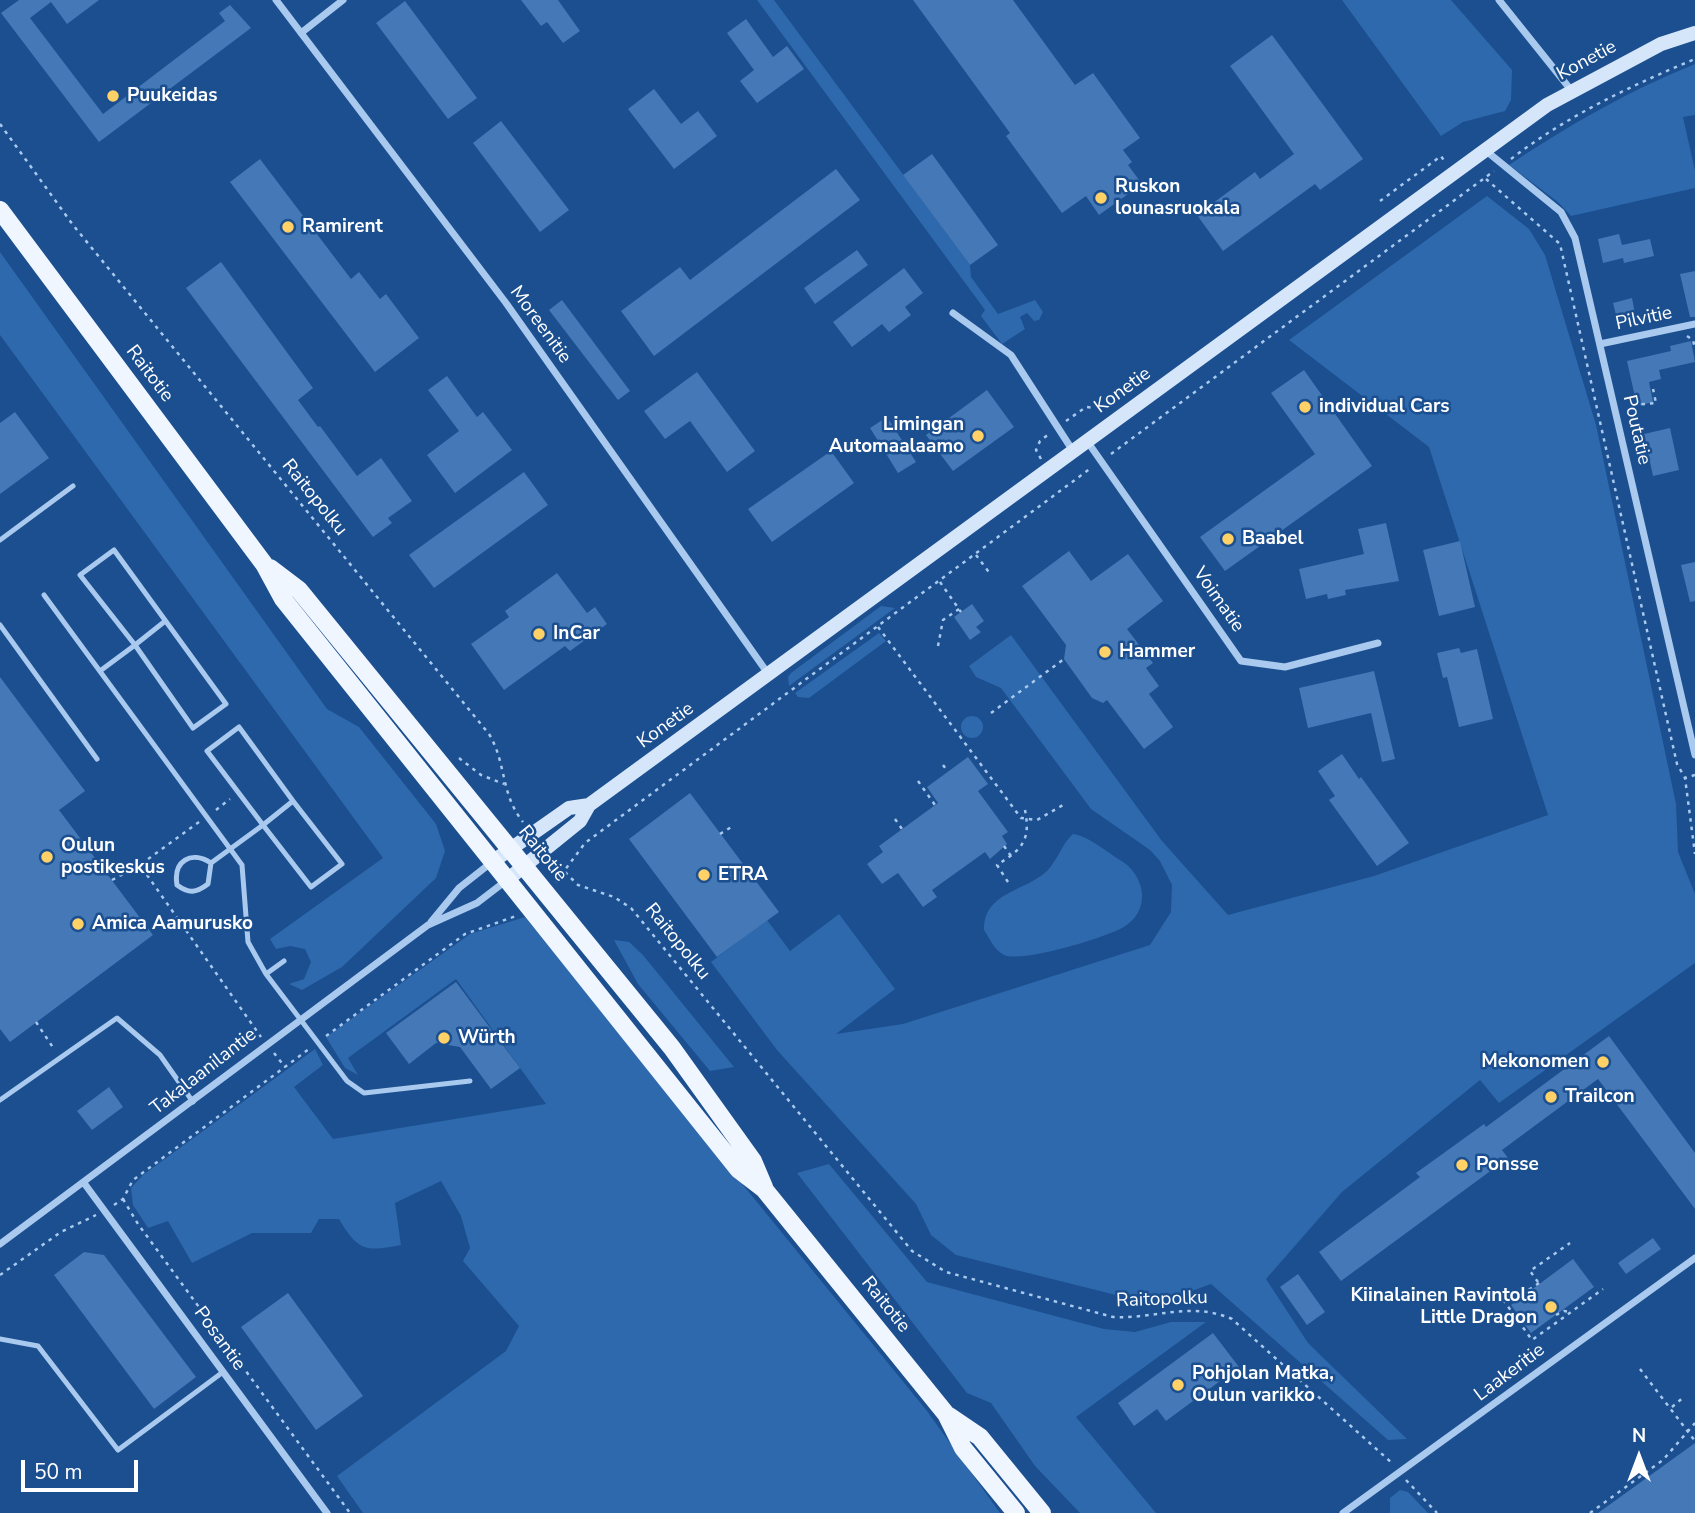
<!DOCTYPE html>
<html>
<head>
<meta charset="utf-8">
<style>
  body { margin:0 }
  #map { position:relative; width:1695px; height:1513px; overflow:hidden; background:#1b4f8f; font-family:"Nunito Sans",sans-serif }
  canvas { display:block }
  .north { position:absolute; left:1604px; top:1422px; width:70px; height:70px; -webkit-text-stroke:5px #1b4f8f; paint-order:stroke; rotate:0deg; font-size:19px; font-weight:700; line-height:28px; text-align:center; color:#fff }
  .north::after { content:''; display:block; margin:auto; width:24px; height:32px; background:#fff; clip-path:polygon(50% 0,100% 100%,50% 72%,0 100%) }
  .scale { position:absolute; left:21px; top:1460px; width:117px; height:32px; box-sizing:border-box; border:4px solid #fff; border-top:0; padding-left:9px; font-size:21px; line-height:24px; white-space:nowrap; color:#fff; -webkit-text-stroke:5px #1b4f8f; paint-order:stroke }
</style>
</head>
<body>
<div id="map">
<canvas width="1695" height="1513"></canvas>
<div class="north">N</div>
<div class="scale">50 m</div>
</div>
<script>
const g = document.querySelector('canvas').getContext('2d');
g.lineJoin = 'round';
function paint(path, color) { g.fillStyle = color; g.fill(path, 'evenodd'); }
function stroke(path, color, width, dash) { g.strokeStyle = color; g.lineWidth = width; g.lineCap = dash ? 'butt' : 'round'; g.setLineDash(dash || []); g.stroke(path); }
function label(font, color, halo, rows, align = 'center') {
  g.font = font + ' "Nunito Sans",sans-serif'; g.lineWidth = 5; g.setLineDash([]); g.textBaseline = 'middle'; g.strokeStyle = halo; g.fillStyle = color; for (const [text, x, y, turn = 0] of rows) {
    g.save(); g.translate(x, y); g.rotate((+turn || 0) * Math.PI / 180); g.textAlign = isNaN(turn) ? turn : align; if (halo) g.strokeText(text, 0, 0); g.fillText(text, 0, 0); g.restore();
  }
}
paint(new Path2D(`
  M 757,0 L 774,0 L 970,265 L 971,277 L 998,314 L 1035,300 L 1043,312 L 1039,320 L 1034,321 L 1027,313 L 1020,317 L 1025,329 L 1002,344 L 981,316 L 985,310 Z
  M 1342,0 L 1451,0 L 1512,70 L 1511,100 L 1505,111 L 1463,122 L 1441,136 Z
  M 1695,64 L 1695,115 L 1683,117 L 1695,171 L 1695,188 L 1571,216 L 1558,202 L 1509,165 C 1569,125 1628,91 1695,64 Z
  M 1487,196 L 1529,229 L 1545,255 L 1596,425 L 1676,804 L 1678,852 L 1695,894 L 1695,963 L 1499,1103 L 1480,1080 L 1342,1192 L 1266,1279 L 1308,1343 L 1407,1439 L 1388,1440 L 1211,1284 L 1186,1293 L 1132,1299 L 956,1255 L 931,1235 L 916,1204 L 777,1050 L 711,962 L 767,920 L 790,951 L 839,914 L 895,989 L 836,1034 L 903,1024 L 1150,945 L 1171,912 L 1172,885 L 1160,861 L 1150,850 L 1091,809 L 1001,688 L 976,677 L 969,666 L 1011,635 L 1162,841 L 1228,915 L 1374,876 L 1548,815 L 1429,447 L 1289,340 Z
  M 0,252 L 327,709 L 359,727 L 436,824 L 445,851 L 436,878 L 342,967 L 302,990 L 289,984 L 304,979 L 311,962 L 305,949 L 290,946 L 276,949 L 270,939 L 383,858 L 0,335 Z
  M 881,606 L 895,608 L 789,686 L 788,677 L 791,673 Z
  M 879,633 L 886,641 L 809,698 L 798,697 L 795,693 Z
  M961 727a11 11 0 1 1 22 0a11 11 0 1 1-22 0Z
  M 1073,834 C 1088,836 1107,852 1120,860 C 1146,875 1152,912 1122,928 C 1104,938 1022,963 1004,955 C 994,950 990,939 984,930 C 984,891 1026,892 1048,870 C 1058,859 1063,842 1073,834 Z
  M 525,917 L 927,1411 L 1000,1513 L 363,1513 L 337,1476 L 506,1351 L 519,1326 L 463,1261 L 470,1248 L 461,1216 L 441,1181 L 395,1203 L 401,1245 C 365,1252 358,1251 339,1219 L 319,1219 L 311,1233 L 252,1233 L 192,1263 L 168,1221 L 148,1228 L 133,1205 L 131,1188 L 143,1175 L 315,1049 L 323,1065 L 294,1087 L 333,1139 L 546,1104 L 456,979 L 348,1058 L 358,1075 L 345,1068 L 326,1037 L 470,934 Z
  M 614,940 L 629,942 L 643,955 L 734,1067 L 710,1071 L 638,984 Z
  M 829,1164 L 927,1282 L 1104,1329 L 1135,1332 L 1171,1322 L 1206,1322 L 1076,1417 L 1156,1513 L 1080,1513 L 1035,1466 L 991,1403 L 967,1393 L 797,1173 Z
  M 1400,1490 L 1408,1492 L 1428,1513 L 1390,1513 L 1390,1498 Z`), '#2e69ad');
paint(new Path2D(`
  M 19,0 L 99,0 L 67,24 L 51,2 L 30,18 L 103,114 L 225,21 L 219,13 L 230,5 L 251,28 L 99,142 L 1,13 Z
  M 521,0 L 558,0 L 580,31 L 563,43 L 547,22 L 541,26 Z
  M 913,0 L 1013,0 L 1075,85 L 1093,73 L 1140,138 L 1123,150 L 1132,162 L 1128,165 L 1142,184 L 1099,215 L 1086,196 L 1062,213 L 1006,136 L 1010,133 Z
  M 405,1 L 477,98 L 448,119 L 376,23 Z
  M 746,19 L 773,57 L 787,46 L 804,69 L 757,103 L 740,81 L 754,70 L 727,33 Z
  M 1272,35 L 1363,159 L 1320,190 L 1315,184 L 1223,251 L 1197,215 L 1255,172 L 1260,179 L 1294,154 L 1230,66 Z
  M 654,89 L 681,124 L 698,111 L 717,136 L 674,169 L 628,109 Z
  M 501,121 L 569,210 L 540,232 L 473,143 Z
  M 932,154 L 998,245 L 970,265 L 903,175 Z
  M 260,159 L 351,279 L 359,272 L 380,299 L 386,294 L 419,338 L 375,372 L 230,182 Z
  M 836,169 L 860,200 L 654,356 L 621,311 L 680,267 L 690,280 Z
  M 1619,234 L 1622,245 L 1650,239 L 1654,256 L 1624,263 L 1623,258 L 1603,263 L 1598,239 Z
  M 857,250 L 868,265 L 815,304 L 804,288 Z
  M 221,262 L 313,388 L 298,400 L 318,427 L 320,426 L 357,476 L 381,458 L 412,501 L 388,518 L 392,523 L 373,537 L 186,288 Z
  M 904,268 L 923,293 L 905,307 L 911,315 L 889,332 L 882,324 L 852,347 L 833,322 Z
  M 1695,271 L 1695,317 L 1690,317 L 1680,274 Z
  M 1632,298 L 1636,319 L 1618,323 L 1613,303 Z
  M 562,300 L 630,391 L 618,400 L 549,310 Z
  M 1691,341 L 1695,362 L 1659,370 L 1661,379 L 1649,382 L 1653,402 L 1637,406 L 1627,361 L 1671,351 L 1670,346 Z
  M 1304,370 L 1372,466 L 1225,571 L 1200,537 L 1315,454 L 1271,393 Z
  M 697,372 L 755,451 L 727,472 L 690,421 L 665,439 L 644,411 Z
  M 447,376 L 477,417 L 483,412 L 512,450 L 455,493 L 427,455 L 459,431 L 428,390 Z
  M 987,390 L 1014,427 L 953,471 L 926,435 Z
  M 15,412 L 49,458 L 0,494 L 0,423 Z
  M 887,417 L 916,462 L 898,473 L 870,428 Z
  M 1670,428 L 1679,470 L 1653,476 L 1644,434 Z
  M 831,451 L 854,483 L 772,542 L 748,509 Z
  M 524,472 L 548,505 L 434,588 L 409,555 Z
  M 1386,523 L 1399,581 L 1345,590 L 1346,595 L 1328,599 L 1327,594 L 1306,599 L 1299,569 L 1364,554 L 1358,529 Z
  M 1460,541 L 1475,607 L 1439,616 L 1423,550 Z
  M 1069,551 L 1091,581 L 1128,554 L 1163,601 L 1127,629 L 1153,663 L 1146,668 L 1159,686 L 1149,694 L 1173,727 L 1144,749 L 1107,700 L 1103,703 L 1092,698 L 1064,659 L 1066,645 L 1022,586 Z
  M 1695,562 L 1695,601 L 1690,602 L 1681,565 Z
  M 557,573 L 587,613 L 595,607 L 607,624 L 570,651 L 565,646 L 504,690 L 471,644 L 509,617 L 505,611 Z
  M 972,604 L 984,621 L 976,627 L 981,632 L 970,640 L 954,617 Z
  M 1459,648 L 1461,653 L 1477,649 L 1493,719 L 1459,727 L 1447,677 L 1443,678 L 1437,653 Z
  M 1374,671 L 1395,759 L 1382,762 L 1371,713 L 1308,728 L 1299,688 Z
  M 0,677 L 85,791 L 59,810 L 153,935 L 10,1042 L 0,1029 Z
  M 1342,754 L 1359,779 L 1361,777 L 1409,843 L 1377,866 L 1329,800 L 1335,796 L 1318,771 Z
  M 968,757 L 988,784 L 978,791 L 1008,832 L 1002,836 L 1007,844 L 990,859 L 985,852 L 932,890 L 937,897 L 923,907 L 898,873 L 882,884 L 867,864 L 883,852 L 879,846 L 938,803 L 927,787 Z
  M 690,793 L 779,912 L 717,957 L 629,839 Z
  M 456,982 L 520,1068 L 491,1089 L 460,1047 L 436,1043 L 409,1064 L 386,1033 Z
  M 1609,1036 L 1695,1153 L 1695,1209 L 1598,1079 L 1502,1150 L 1508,1158 L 1341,1281 L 1319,1252 L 1420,1177 L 1416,1173 L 1484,1124 L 1486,1127 Z
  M 109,1087 L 123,1107 L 92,1130 L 77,1111 Z
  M 1653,1238 L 1661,1249 L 1626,1274 L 1618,1263 Z
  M 84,1252 L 104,1255 L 196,1377 L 154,1409 L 54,1275 Z
  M 1573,1259 L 1594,1287 L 1531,1333 L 1511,1305 Z
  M 1298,1274 L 1325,1312 L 1307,1325 L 1280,1287 Z
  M 288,1293 L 363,1396 L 316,1430 L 241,1327 Z
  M 1213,1333 L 1239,1367 L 1166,1421 L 1157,1409 L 1134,1426 L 1118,1403 Z
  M 1695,1443 L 1695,1513 L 1598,1513 Z`), '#4478b7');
stroke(new Path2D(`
  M 0,124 L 73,225 L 489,734 C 507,764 500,793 523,822
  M 1511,159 C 1567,116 1630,86 1695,59
  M 1486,179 L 1560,244 L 1677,764 L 1685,778
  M 1380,201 L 1441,156 L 1445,162
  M 1687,336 L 1693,340 L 1695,349
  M 1633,405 L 1656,403 L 1652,384
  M 1066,421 L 1086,407 L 1098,408 L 1102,414
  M 1111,454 L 1494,171
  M 1041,459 L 1036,450 L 1040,441 L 1050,433
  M 976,555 L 991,575
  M 940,582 L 961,612
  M 878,627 L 1021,818 L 1037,820 L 1063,805
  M 938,646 L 943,620 L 959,609
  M 991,713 L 1064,659
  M 459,758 L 481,775 L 504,784
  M 943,765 L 948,772
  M 1695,775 L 1685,778 L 1695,854
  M 918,781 L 935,805
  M 216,810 L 230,799
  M 895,819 L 902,829
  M 199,822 L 140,865 L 261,1037
  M 720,834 L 733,826
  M 1004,846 L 1011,856
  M 553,860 L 578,885 L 614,897 L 631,908 L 912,1251 L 946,1272 L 1113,1317 C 1157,1319 1190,1301 1232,1319 L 1393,1464
  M 112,880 L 140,865
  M 556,882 L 585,843 L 1091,468
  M 1008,882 L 997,865 C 1022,849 1031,841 1025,810
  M 36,1022 L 54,1049
  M 326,1036 L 465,934 L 516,916
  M 274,1053 L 285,1067
  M 123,1199 L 138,1224 L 350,1513
  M 114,1205 L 123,1199 L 133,1180 L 309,1049
  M 0,1275 L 61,1232 L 96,1215
  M 1538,1282 L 1530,1271 L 1570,1243
  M 1539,1283 L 1524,1293 L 1521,1289 L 1504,1301 L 1532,1340 L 1603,1289
  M 1556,1315 L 1564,1311 L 1571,1312
  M 1640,1369 L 1695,1441
  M 1672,1407 L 1685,1396
  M 1406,1480 L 1437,1513
  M 1590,1513 L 1663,1460 L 1695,1423`), '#a9c9ee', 2.5, [3.5, 5]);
stroke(new Path2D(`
  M 0,540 L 73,486
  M 44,595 L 242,865 L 248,942 L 266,974 L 347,1081 L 364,1093 L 470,1081
  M 0,625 L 97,759
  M 100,671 L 135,645 L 193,728 L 226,704 L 114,550 L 80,575 L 135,645 L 164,622
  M 211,863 L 208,884 C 196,893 189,894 177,885 C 173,861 191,850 211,863 L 263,825 L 207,751 L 239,727 L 293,801 L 263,825 L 311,887 L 342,864 L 293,801
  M 266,974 L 284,961
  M 0,1100 L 117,1018 L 160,1055 L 193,1102
  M 0,1339 L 38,1346 L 118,1450 L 223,1372`), '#a9c9ee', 5);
stroke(new Path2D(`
  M 276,0 L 506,303 L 769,675
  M 1499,0 L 1571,90
  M 301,33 L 343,0
  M 1485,150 L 1561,212 L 1575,238 L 1695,755
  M 953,313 L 1011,355 L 1073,451
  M 1600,344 L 1695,324
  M 1087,441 L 1241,661 L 1285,667 L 1378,643
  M 431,922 L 459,888 L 492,862
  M 84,1183 L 327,1513
  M 0,1244 L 428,925 L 477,903 L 507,880
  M 1343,1513 L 1695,1258`), '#a9c9ee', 7);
stroke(new Path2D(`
  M 492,862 L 569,808 L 589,805
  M 507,880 L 580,821 L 589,805 L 1547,105 L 1661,44 L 1695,33`), '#d6e6fa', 14);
stroke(new Path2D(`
  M 0,210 L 264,564 L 283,599 L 738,1169 L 764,1189 L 946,1414 L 963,1448 L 1016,1513
  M 270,568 L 299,590 L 672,1048 L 753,1161 L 764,1187
  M 949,1416 L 980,1437 L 1042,1513`), '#f0f6ff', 18);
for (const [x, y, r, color] of [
  [113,96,7,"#ffd166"],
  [1101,198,7,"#ffd166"],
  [288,227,7,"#ffd166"],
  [1305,407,7,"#ffd166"],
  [978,436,7,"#ffd166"],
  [1228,539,7,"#ffd166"],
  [539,634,7,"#ffd166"],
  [1105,652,7,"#ffd166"],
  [47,857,7,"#ffd166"],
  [704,875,7,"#ffd166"],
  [78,924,7,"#ffd166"],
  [444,1038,7,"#ffd166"],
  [1603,1062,7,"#ffd166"],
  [1551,1097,7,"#ffd166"],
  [1462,1165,7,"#ffd166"],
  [1551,1307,7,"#ffd166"],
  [1178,1385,7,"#ffd166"]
]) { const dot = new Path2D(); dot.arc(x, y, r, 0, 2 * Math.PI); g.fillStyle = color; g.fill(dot); stroke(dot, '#1b4f8f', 2.5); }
label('19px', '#fff', '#1b4f8f', [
  ["Konetie",1587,61,-28],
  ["Pilvitie",1644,319,-12],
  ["Moreenitie",540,325,54],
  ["Raitotie",149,374,53],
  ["Konetie",1123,391,-36],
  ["Poutatie",1636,430,77],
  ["Raitopolku",314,498,51],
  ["Voimatie",1218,600,55],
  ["Konetie",666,726,-36],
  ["Raitotie",542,854,51],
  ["Raitopolku",677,942,51],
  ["Takalaanilantie",204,1072,-38],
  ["Raitopolku",1162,1300,-2],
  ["Raitotie",885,1305,51],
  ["Posantie",219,1339,54],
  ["Laakeritie",1510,1373,-37]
]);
label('bold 19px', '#fff', '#1b4f8f', [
  ["Puukeidas",127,96],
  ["Ruskon",1115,187],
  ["lounasruokala",1115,209],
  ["Ramirent",302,227],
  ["individual Cars",1319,407],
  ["Limingan",964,425,"right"],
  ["Automaalaamo",964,447,"right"],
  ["Baabel",1242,539],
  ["InCar",553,634],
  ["Hammer",1119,652],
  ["Oulun",61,846],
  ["postikeskus",61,868],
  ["ETRA",718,875],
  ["Amica Aamurusko",92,924],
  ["Würth",458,1038],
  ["Mekonomen",1589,1062,"right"],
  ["Trailcon",1565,1097],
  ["Ponsse",1476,1165],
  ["Kiinalainen Ravintola",1537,1296,"right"],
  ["Little Dragon",1537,1318,"right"],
  ["Pohjolan Matka,",1192,1374],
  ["Oulun varikko",1192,1396]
], 'left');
</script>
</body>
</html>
